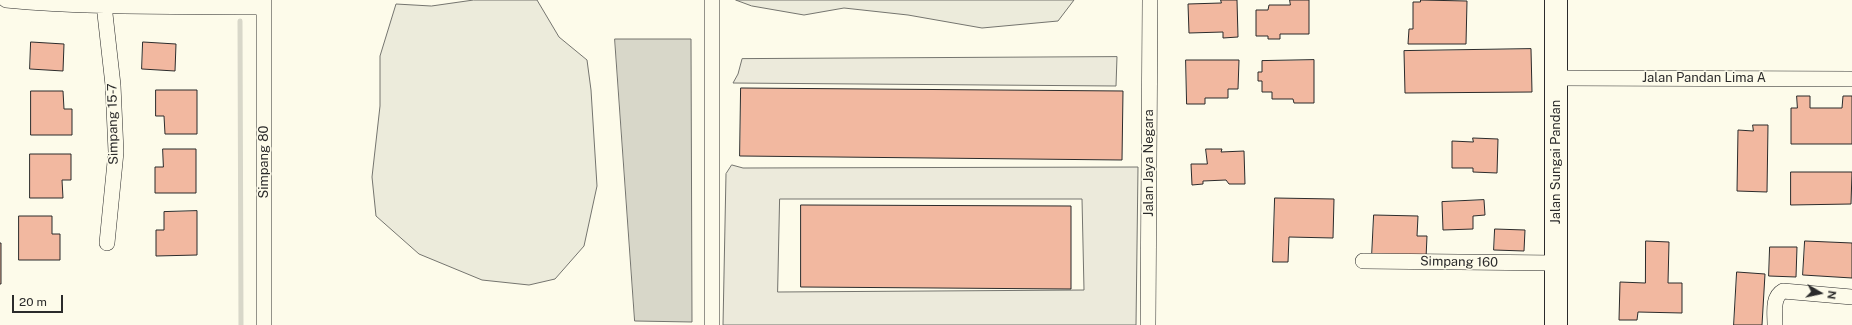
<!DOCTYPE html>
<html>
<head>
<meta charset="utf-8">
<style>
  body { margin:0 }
  #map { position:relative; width:1852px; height:325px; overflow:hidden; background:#fdfbea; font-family:"Public Sans",sans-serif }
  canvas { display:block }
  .north { position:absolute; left:1800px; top:273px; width:40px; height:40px; -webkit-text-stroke:3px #fdfbea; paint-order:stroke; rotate:99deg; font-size:11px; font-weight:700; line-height:16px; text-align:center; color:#2b2b2b }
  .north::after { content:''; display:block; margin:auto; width:14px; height:18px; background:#2b2b2b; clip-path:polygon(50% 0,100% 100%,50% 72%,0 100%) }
  .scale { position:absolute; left:12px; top:295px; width:51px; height:18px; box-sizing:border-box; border:2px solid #2b2b2b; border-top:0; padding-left:5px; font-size:12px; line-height:14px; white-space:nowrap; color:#2b2b2b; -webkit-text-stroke:3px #fdfbea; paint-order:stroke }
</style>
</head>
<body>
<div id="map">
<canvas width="1852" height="325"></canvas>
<div class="north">N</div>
<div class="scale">20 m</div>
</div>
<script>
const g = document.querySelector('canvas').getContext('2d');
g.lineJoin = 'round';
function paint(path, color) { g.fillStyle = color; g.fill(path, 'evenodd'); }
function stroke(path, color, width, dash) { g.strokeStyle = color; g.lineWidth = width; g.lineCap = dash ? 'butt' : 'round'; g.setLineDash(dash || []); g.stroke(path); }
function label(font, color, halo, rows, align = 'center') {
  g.font = font + ' "Public Sans",sans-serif'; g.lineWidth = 3; g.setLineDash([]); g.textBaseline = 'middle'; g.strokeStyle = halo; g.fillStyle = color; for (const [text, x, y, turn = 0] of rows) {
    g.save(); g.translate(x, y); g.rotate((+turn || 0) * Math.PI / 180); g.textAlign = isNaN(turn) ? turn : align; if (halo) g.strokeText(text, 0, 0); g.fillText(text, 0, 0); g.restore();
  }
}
const green = new Path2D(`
  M 474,0 L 537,0 L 559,37 L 587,60 L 591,90 L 597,186 L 584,246 L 555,279 L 529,285 L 482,280 L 419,254 L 376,216 L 372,177 L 380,106 L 380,56 L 396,4 L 431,6 Z
  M 736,0 L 1074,0 L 1058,21 L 982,28 L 908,15 L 844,8 L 804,15 L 752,6 Z`);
paint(green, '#ecebdb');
stroke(green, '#74746e', 1);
const parking = new Path2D(`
  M 1117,57 L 1116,86 L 733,83 L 738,74 L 742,59 Z
  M 732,165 L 743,168 L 1138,167 L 1136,325 L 723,325 L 726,174 ZM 780,199 L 1082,199 L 1084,290 L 778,292 Z`);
paint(parking, '#eceadb');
stroke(parking, '#74746e', 1);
const water = new Path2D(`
  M 615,39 L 691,39 L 692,322 L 635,321 Z`);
paint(water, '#d8d7c9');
stroke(water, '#74746e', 1);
stroke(new Path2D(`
  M 240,21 L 241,325`), '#d8d7c9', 5);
const building = new Path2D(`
  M 1221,0 L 1237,0 L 1238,37 L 1223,38 L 1223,32 L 1189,33 L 1188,4 L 1221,3 Z
  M 1290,0 L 1309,0 L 1309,34 L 1280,34 L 1280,39 L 1268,39 L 1268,36 L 1256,36 L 1256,10 L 1268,10 L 1269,5 L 1290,5 Z
  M 1421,0 L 1467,1 L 1466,44 L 1408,44 L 1409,29 L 1413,29 L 1413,2 L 1420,2 Z
  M 31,42 L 64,44 L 63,71 L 30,69 Z
  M 143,42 L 176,44 L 175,71 L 142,69 Z
  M 1531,49 L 1532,92 L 1405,93 L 1404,51 Z
  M 1186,60 L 1239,60 L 1238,89 L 1228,89 L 1228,98 L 1205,98 L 1205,104 L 1187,104 Z
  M 1314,60 L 1314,103 L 1294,103 L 1293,99 L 1272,99 L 1272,92 L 1262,92 L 1262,81 L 1258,81 L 1258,72 L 1262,72 L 1262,61 Z
  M 741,88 L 1123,91 L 1122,160 L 740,156 Z
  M 156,90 L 197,90 L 197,134 L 165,134 L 164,116 L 156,116 Z
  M 31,91 L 63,91 L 64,109 L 72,109 L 72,135 L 31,135 Z
  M 1797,96 L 1810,96 L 1810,108 L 1842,108 L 1843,96 L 1852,96 L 1852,144 L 1791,144 L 1791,108 L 1797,108 Z
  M 1753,125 L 1768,125 L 1767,192 L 1737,191 L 1738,130 L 1753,131 Z
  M 1473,138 L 1498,139 L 1497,173 L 1473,172 L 1473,168 L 1452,168 L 1452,141 L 1473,142 Z
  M 163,149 L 196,149 L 196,193 L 155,193 L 155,167 L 163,167 Z
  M 1206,149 L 1222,149 L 1221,152 L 1244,151 L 1245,184 L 1229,184 L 1226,180 L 1203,181 L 1203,184 L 1192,185 L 1191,164 L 1207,164 Z
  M 30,154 L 71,154 L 71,180 L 62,180 L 63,198 L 30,198 Z
  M 1791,172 L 1852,172 L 1851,204 L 1791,205 Z
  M 1275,198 L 1334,199 L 1333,238 L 1289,237 L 1288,262 L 1273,262 Z
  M 1484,200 L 1485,215 L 1473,216 L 1473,229 L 1443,230 L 1442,202 Z
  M 801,205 L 1071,206 L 1071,289 L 801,287 Z
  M 197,211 L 197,255 L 156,256 L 156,230 L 164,230 L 164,212 Z
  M 1374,215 L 1418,216 L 1417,236 L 1427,236 L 1426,258 L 1372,256 Z
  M 19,216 L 52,216 L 52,234 L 60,234 L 60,260 L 19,260 Z
  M 1495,229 L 1525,230 L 1524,251 L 1494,250 Z
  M 1646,241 L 1669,242 L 1668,283 L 1682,283 L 1682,313 L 1638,312 L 1637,320 L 1619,320 L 1620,282 L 1645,283 Z
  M 1805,241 L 1852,243 L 1852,278 L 1803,275 Z
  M 0,243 L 1,243 L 1,284 L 0,284 Z
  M 1770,247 L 1797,247 L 1796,277 L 1769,276 Z
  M 1737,272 L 1765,274 L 1762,325 L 1734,325 Z`);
paint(building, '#f2b8a0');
stroke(building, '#2b2b2b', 1);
const street = new Path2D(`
  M 6,0 C 91,8 178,6 264,7
  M 712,0 L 712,325
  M 104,5 L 113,85 L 116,152 L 107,243
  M 1555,78 L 1852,79
  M 1363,261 L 1556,263
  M 264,325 L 264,0
  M 1148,325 L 1150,0
  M 1775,325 C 1775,313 1772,297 1783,291 L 1852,297`);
const secondary = new Path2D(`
  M 1556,325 L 1556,0`);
stroke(street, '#2b2b2b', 16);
stroke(secondary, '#2b2b2b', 24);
stroke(street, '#fdfbea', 15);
stroke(secondary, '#fdfbea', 22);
label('13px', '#2b2b2b', '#fdfbea', [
  ["Jalan Pandan Lima A",1704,78],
  ["Simpang 15-7",113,124,-91],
  ["Simpang 80",264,162,-90],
  ["Jalan Sungai Pandan",1556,162,-90],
  ["Jalan Jaya Negara",1149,163,-90],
  ["Simpang 160",1459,262,1]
]);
</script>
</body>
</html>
